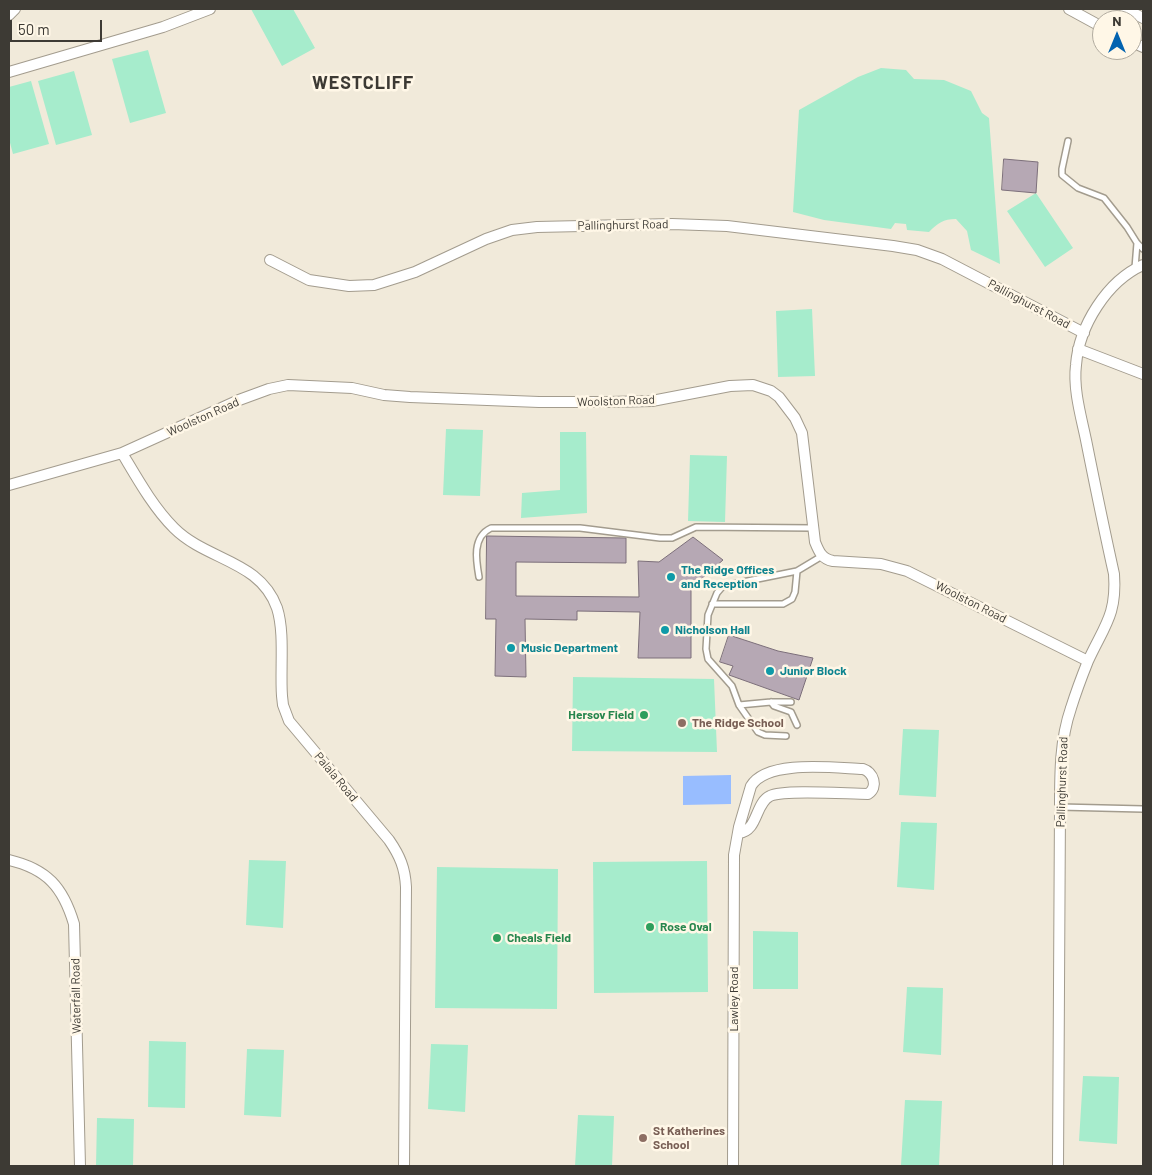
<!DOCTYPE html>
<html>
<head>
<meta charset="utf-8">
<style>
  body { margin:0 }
  #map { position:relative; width:1152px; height:1175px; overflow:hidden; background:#f1eada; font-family:Barlow,sans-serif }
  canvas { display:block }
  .frame { position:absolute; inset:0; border:10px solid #3d3a34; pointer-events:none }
  .north { position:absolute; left:1092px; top:10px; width:50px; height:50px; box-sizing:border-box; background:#fff7e7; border:1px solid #b1ab9f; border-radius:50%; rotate:0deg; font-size:14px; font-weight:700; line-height:20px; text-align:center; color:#3d3a34 }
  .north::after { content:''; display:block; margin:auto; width:18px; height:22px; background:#0363b0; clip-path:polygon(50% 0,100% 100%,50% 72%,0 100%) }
  .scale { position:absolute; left:10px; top:20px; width:92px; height:22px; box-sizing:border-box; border:2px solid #3d3a34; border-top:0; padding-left:6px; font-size:15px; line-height:18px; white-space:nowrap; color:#3d3a34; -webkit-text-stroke:4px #fff7e7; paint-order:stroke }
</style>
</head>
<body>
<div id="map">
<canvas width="1152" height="1175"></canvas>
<div class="frame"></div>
<div class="north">N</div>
<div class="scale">50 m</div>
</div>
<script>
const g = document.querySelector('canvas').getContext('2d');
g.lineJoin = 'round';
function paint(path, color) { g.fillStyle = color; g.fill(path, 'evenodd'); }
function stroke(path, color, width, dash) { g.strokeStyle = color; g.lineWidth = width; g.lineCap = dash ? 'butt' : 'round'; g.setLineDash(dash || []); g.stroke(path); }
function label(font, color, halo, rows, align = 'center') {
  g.font = font + ' Barlow,sans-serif'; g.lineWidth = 5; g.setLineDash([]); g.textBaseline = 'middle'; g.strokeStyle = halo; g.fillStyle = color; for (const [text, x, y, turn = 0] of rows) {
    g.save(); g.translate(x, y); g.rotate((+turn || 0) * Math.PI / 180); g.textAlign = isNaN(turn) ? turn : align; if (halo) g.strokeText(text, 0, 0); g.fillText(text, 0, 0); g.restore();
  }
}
paint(new Path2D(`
  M 251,9 L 293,9 L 315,48 L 282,66 Z
  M 148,50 L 166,113 L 130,123 L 112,59 Z
  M 881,68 L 906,70 L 914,79 L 944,80 L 971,91 L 982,113 L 989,118 L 1000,264 L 971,250 L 967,231 L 956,219 C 943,219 938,223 929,232 L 907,230 L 906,224 L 895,223 L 891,229 L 824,220 L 793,212 L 799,110 L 858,77 Z
  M 74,71 L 92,135 L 56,145 L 38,81 Z
  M 31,81 L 49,144 L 13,154 L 9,139 L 9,87 Z
  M 1036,193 L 1073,248 L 1045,267 L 1007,211 Z
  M 812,309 L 815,376 L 778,377 L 776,311 Z
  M 446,429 L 483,430 L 480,496 L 443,495 Z
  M 560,432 L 586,432 L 587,513 L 521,518 L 522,493 L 560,490 Z
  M 690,455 L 727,456 L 725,522 L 688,521 Z
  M 573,677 L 714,679 L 717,752 L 572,751 Z
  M 903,729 L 939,730 L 936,797 L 899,795 Z
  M 901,822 L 937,823 L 934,890 L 897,887 Z
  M 249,860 L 286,861 L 283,928 L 246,925 Z
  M 707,861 L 708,992 L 594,993 L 593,862 Z
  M 437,867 L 558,869 L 557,1009 L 435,1008 Z
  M 753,931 L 798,932 L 798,989 L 753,989 Z
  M 907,987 L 943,988 L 941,1055 L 903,1052 Z
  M 149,1041 L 186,1042 L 185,1108 L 148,1107 Z
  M 431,1044 L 468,1045 L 465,1112 L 428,1109 Z
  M 247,1049 L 284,1050 L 281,1117 L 244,1115 Z
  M 1083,1076 L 1119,1077 L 1117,1144 L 1079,1141 Z
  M 905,1100 L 942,1101 L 939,1166 L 901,1165 Z
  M 578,1115 L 614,1116 L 612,1166 L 575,1166 Z
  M 97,1118 L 134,1119 L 133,1166 L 96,1166 Z`), '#a6eccc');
paint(new Path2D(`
  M 731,775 L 731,804 L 683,805 L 683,776 Z`), '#98bdff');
const building = new Path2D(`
  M 1004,159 L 1038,162 L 1036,193 L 1002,190 Z
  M 487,536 L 626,538 L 626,563 L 516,562 L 516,596 L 639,597 L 638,561 L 659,562 L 693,537 L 723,560 L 691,588 L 691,658 L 638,658 L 640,612 L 577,611 L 577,620 L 525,619 L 526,677 L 495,676 L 496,619 L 486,619 Z
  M 729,635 L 778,651 L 813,658 L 799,700 L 729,675 L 733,666 L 720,662 Z`);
paint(building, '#b6a8b4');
stroke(building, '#7c6f7a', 1);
const lane = new Path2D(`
  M 1068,141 L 1062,169 L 1062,175 L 1078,188 L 1104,198 L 1127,227 L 1137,243 L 1143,249
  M 1135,268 L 1137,243
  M 479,577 C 476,560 472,537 491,528 L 580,528 L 660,538 L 672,538 L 696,527 L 813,528
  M 712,604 L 783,604 L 792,599 L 795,592 L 797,571
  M 771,702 L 774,706 L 791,712 L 797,725
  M 739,705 L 771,702 L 791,702
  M 786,736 L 765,735 L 758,732 L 739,705 L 732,686 L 708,659 L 706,649 L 708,615 L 717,593 L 723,586 L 797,571 L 822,556
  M 1060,807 L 1143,809`);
const street = new Path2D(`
  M 1069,9 L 1102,27
  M 1125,9 L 1143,18
  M 9,15 L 15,9
  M 1132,42 L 1143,47
  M 9,72 L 163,27 L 210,9
  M 270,260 L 309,280 L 349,286 L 374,285 L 415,272 L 486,239 L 512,230 L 537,227 L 672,224 L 727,226 L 893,246 L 917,250 L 942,259 L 1084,333
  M 1078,349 L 1143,374
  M 122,453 C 137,478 153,507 174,528 C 207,561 260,560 277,608 C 285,633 280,669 282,696 L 283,705 L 289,721 L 389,840 C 400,856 405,868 406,887 L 404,1166
  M 9,485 L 122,453 L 239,400 L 269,389 L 288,385 L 352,388 L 384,395 L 410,397 L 539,402 L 608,402 L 652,401 L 730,386 L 753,385 L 771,391 L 779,397 L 795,418 L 802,433 L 815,542 C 819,552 822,559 833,561 L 881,564 L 907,571 L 1088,661
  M 9,860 C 47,869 63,887 74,924 L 80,1166
  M 733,1166 L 734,855 L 739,827 L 751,786 C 767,759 835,768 863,769 C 873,772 879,787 868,794 C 848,794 784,789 770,796 C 755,803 758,831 739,833
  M 1058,1166 L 1060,807 C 1060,773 1060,740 1071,708 C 1076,692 1082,676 1088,661 C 1104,626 1117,615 1114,574 C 1104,529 1095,485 1086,440 C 1081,416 1073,389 1076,365 C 1079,326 1107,281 1143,265`);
stroke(lane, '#a39c8e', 8);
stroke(street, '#a39c8e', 12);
stroke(lane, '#fff', 5);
stroke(street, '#fff', 10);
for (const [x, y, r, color] of [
  [671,577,5,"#0f9aa8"],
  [665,630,5,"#0f9aa8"],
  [511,648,5,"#0f9aa8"],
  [770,671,5,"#0f9aa8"],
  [644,715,5,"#2e9e5b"],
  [682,723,5,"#8d6e63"],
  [650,927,5,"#2e9e5b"],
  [497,938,5,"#2e9e5b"],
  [643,1138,5,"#8d6e63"]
]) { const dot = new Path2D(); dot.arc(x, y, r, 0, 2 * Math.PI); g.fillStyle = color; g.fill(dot); stroke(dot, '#fff7e7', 2); }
label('12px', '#3d3a34', '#fff7e7', [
  ["Pallinghurst Road",623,225,-1],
  ["Pallinghurst Road",1029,304,28],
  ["Woolston Road",616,401,-2],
  ["Woolston Road",203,417,-24],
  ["Woolston Road",971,602,27],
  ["Palala Road",336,777,50],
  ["Pallinghurst Road",1062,782,-88],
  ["Waterfall Road",76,996,-91],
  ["Lawley Road",734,999,-90]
]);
label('bold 12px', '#0d838f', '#fff7e7', [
  ["The Ridge Offices",681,570],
  ["and Reception",681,584],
  ["Nicholson Hall",675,630],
  ["Music Department",521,648],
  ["Junior Block",780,671]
], 'left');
label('bold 12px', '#27864d', '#fff7e7', [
  ["Hersov Field",634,715,"right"],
  ["Rose Oval",660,927],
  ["Cheals Field",507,938]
], 'left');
label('bold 12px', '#785e54', '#fff7e7', [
  ["The Ridge School",692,723],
  ["St Katherines",653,1131],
  ["School",653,1145]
], 'left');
g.letterSpacing = '1px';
label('bold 18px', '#3d3a34', '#fff7e7', [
  ["WESTCLIFF",363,83]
]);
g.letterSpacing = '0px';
</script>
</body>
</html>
